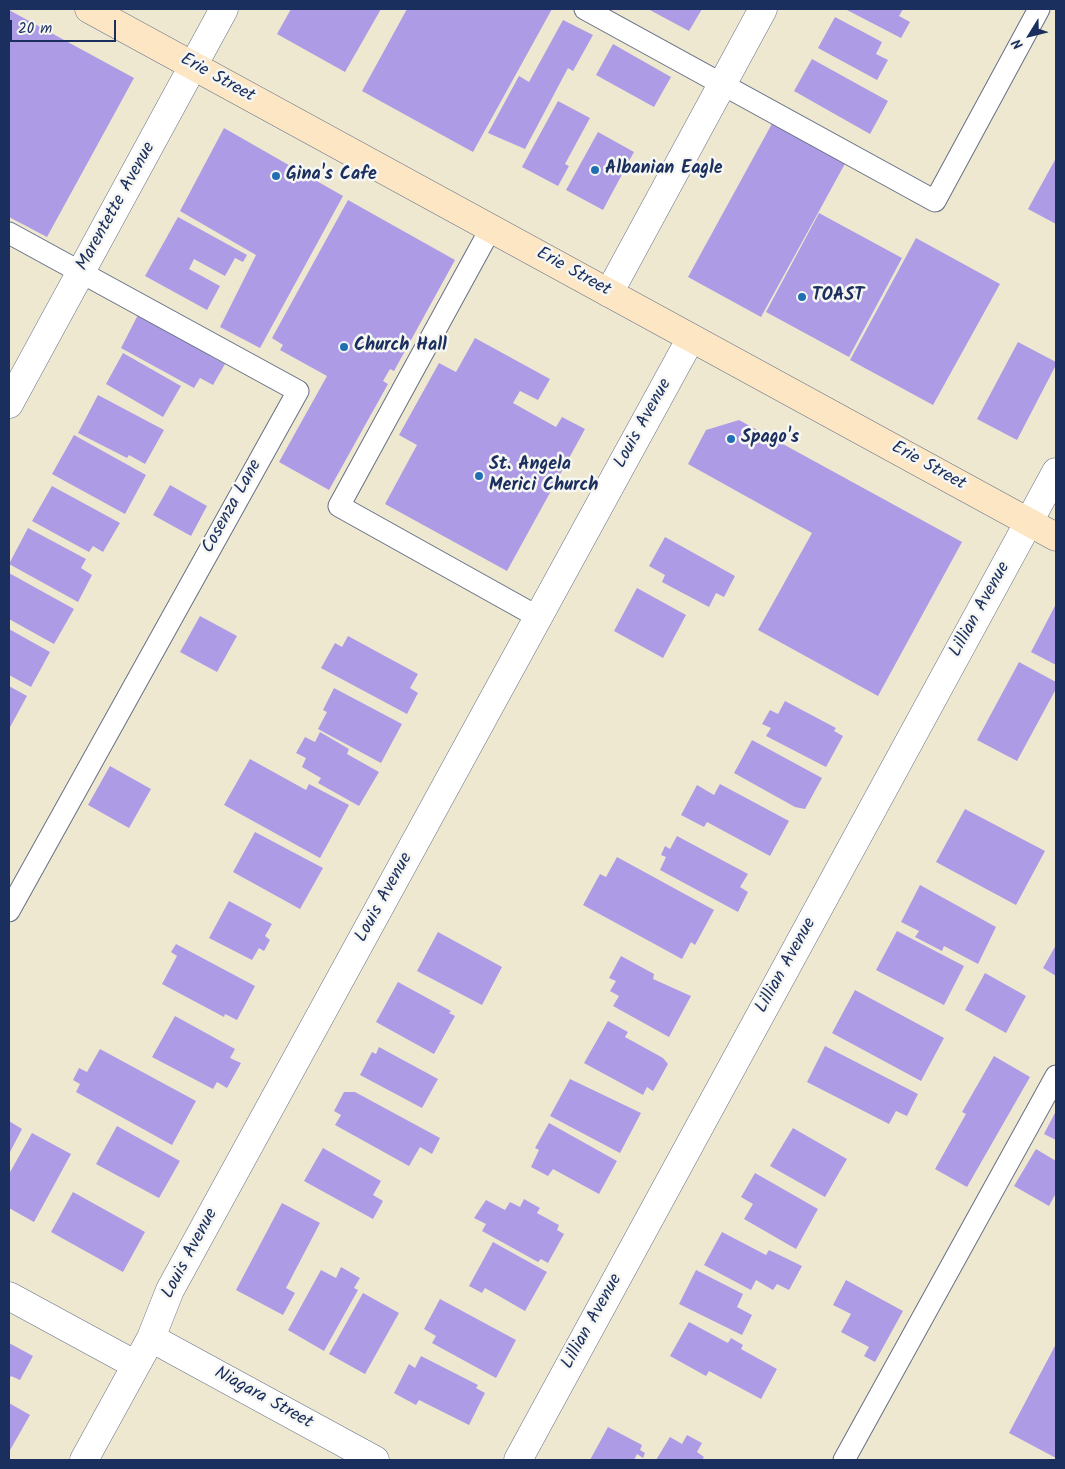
<!DOCTYPE html>
<html>
<head>
<meta charset="utf-8">
<style>
  body { margin:0 }
  #map { position:relative; width:1065px; height:1469px; overflow:hidden; background:#eee8d0; font-family:Kalam,sans-serif }
  canvas { display:block }
  .frame { position:absolute; inset:0; border:10px solid #1b2f5e; pointer-events:none }
  .north { position:absolute; left:1005px; top:10px; width:50px; height:50px; -webkit-text-stroke:4px #f6f6f2; paint-order:stroke; rotate:234deg; font-size:14px; font-weight:700; line-height:20px; text-align:center; color:#1b2f5e }
  .north::after { content:''; display:block; margin:auto; width:18px; height:22px; background:#1b2f5e; clip-path:polygon(50% 0,100% 100%,50% 72%,0 100%) }
  .scale { position:absolute; left:10px; top:20px; width:106px; height:22px; box-sizing:border-box; border:2px solid #1b2f5e; border-top:0; padding-left:6px; font-size:15px; line-height:18px; white-space:nowrap; color:#1b2f5e; -webkit-text-stroke:4px #f6f6f2; paint-order:stroke }
</style>
</head>
<body>
<div id="map">
<canvas width="1065" height="1469"></canvas>
<div class="frame"></div>
<div class="north">N</div>
<div class="scale">20 m</div>
</div>
<script>
const g = document.querySelector('canvas').getContext('2d');
g.lineJoin = 'round';
function paint(path, color) { g.fillStyle = color; g.fill(path, 'evenodd'); }
function stroke(path, color, width, dash) { g.strokeStyle = color; g.lineWidth = width; g.lineCap = dash ? 'butt' : 'round'; g.setLineDash(dash || []); g.stroke(path); }
function label(font, color, halo, rows, align = 'center') {
  g.font = font + ' Kalam,sans-serif'; g.lineWidth = 5; g.setLineDash([]); g.textBaseline = 'middle'; g.strokeStyle = halo; g.fillStyle = color; for (const [text, x, y, turn = 0] of rows) {
    g.save(); g.translate(x, y); g.rotate((+turn || 0) * Math.PI / 180); g.textAlign = isNaN(turn) ? turn : align; if (halo) g.strokeText(text, 0, 0); g.fillText(text, 0, 0); g.restore();
  }
}
paint(new Path2D(`
  M 291,9 L 381,9 L 345,72 L 277,34 Z
  M 407,9 L 552,9 L 473,152 L 362,91 Z
  M 648,9 L 702,9 L 689,31 Z
  M 845,9 L 903,9 L 899,16 L 910,22 L 901,38 Z
  M 9,10 L 134,78 L 47,237 L 9,217 Z
  M 835,17 L 882,42 L 876,54 L 888,60 L 877,80 L 818,48 Z
  M 563,20 L 593,35 L 573,71 L 568,68 L 525,149 L 488,133 L 519,76 L 529,82 Z
  M 613,44 L 671,77 L 654,107 L 596,75 Z
  M 812,59 L 888,101 L 870,134 L 794,91 Z
  M 558,101 L 590,118 L 565,164 L 569,166 L 558,186 L 522,167 Z
  M 774,120 L 847,160 L 761,317 L 688,277 Z
  M 224,128 L 343,196 L 260,348 L 220,327 L 256,255 L 180,211 Z
  M 598,132 L 634,152 L 603,210 L 566,190 Z
  M 1056,158 L 1056,224 L 1028,209 Z
  M 348,200 L 455,260 L 394,371 L 390,369 L 383,381 L 388,384 L 329,490 L 279,462 L 327,376 L 280,350 L 283,345 L 272,338 Z
  M 819,213 L 902,258 L 849,357 L 766,312 Z
  M 178,217 L 247,255 L 243,262 L 235,258 L 225,276 L 194,259 L 189,269 L 220,286 L 207,310 L 145,276 Z
  M 916,238 L 1000,284 L 933,405 L 850,360 Z
  M 141,309 L 214,349 L 210,356 L 225,364 L 213,385 L 200,378 L 194,388 L 121,348 Z
  M 475,338 L 550,379 L 538,400 L 520,391 L 513,403 L 556,427 L 562,417 L 585,429 L 507,571 L 385,504 L 417,445 L 399,435 L 439,363 L 456,372 Z
  M 1018,342 L 1056,362 L 1056,365 L 1017,440 L 977,419 Z
  M 123,353 L 181,386 L 163,417 L 106,384 Z
  M 98,395 L 164,430 L 145,464 L 129,455 L 127,458 L 78,433 Z
  M 739,420 L 962,542 L 878,696 L 758,630 L 812,533 L 688,464 L 706,430 Z
  M 74,435 L 146,475 L 125,514 L 52,474 Z
  M 170,485 L 207,506 L 191,536 L 153,515 Z
  M 52,486 L 120,523 L 103,552 L 93,546 L 89,552 L 32,521 Z
  M 28,528 L 86,559 L 81,568 L 92,575 L 78,602 L 9,564 Z
  M 665,537 L 735,576 L 724,597 L 716,593 L 709,607 L 662,582 L 665,575 L 649,566 Z
  M 9,573 L 74,609 L 54,644 L 9,619 Z
  M 637,588 L 686,615 L 663,658 L 614,631 Z
  M 1056,604 L 1056,665 L 1031,652 Z
  M 200,616 L 237,636 L 217,672 L 180,652 Z
  M 9,629 L 50,652 L 31,687 L 9,675 Z
  M 348,636 L 418,674 L 410,688 L 418,693 L 407,714 L 321,668 L 335,643 L 342,647 Z
  M 1019,662 L 1056,682 L 1056,689 L 1017,761 L 977,740 Z
  M 9,686 L 27,696 L 9,729 Z
  M 334,688 L 402,724 L 381,763 L 318,729 L 327,712 L 323,710 Z
  M 785,701 L 836,728 L 834,731 L 843,736 L 826,767 L 766,736 L 771,728 L 762,724 L 770,710 L 778,714 Z
  M 320,732 L 349,749 L 347,754 L 379,772 L 359,806 L 318,783 L 321,778 L 302,767 L 306,758 L 296,753 L 305,737 L 315,742 Z
  M 752,740 L 822,778 L 805,809 L 795,807 L 734,773 Z
  M 250,759 L 306,790 L 309,784 L 349,805 L 320,858 L 224,805 Z
  M 110,766 L 151,789 L 129,828 L 88,805 Z
  M 720,784 L 789,821 L 770,856 L 707,822 L 704,827 L 681,815 L 697,785 L 714,795 Z
  M 965,809 L 1045,851 L 1016,905 L 936,862 Z
  M 255,832 L 323,868 L 300,909 L 233,872 Z
  M 677,836 L 748,874 L 740,887 L 748,892 L 738,912 L 660,870 L 666,857 L 661,855 L 665,846 L 670,849 Z
  M 617,857 L 714,910 L 695,945 L 691,942 L 682,959 L 583,905 L 600,874 L 606,877 Z
  M 920,885 L 996,927 L 978,964 L 944,946 L 942,951 L 915,937 L 919,931 L 901,922 Z
  M 229,901 L 272,924 L 265,936 L 270,940 L 264,951 L 259,948 L 252,960 L 209,938 Z
  M 897,931 L 964,966 L 944,1005 L 876,970 Z
  M 438,932 L 502,967 L 482,1005 L 417,971 Z
  M 176,944 L 255,986 L 237,1020 L 225,1014 L 224,1017 L 162,984 L 177,956 L 171,952 Z
  M 1056,945 L 1056,976 L 1043,968 Z
  M 621,956 L 654,974 L 653,979 L 691,996 L 669,1037 L 613,1006 L 619,996 L 610,991 L 616,981 L 609,978 Z
  M 985,973 L 1026,996 L 1006,1033 L 965,1010 Z
  M 398,982 L 451,1011 L 449,1013 L 455,1016 L 434,1054 L 376,1022 Z
  M 855,990 L 944,1038 L 921,1081 L 832,1033 Z
  M 175,1016 L 235,1049 L 230,1058 L 241,1063 L 227,1088 L 217,1082 L 213,1089 L 152,1057 Z
  M 608,1021 L 628,1032 L 625,1037 L 663,1058 L 668,1064 L 653,1091 L 647,1087 L 643,1095 L 584,1063 Z
  M 825,1046 L 918,1094 L 907,1116 L 896,1111 L 889,1124 L 807,1082 Z
  M 379,1047 L 438,1079 L 422,1108 L 360,1075 L 372,1052 L 376,1054 Z
  M 100,1049 L 196,1101 L 172,1145 L 76,1092 L 80,1084 L 73,1080 L 79,1068 L 87,1072 Z
  M 994,1056 L 1030,1077 L 967,1187 L 935,1169 L 966,1114 L 962,1112 Z
  M 570,1079 L 641,1113 L 620,1153 L 550,1116 Z
  M 344,1092 L 355,1092 L 440,1138 L 432,1154 L 420,1147 L 409,1166 L 335,1125 L 341,1115 L 334,1111 Z
  M 1056,1111 L 1056,1140 L 1044,1134 Z
  M 9,1121 L 22,1129 L 9,1154 Z
  M 549,1123 L 617,1161 L 599,1194 L 553,1169 L 548,1176 L 531,1167 L 539,1150 L 535,1148 Z
  M 117,1126 L 180,1161 L 159,1198 L 96,1164 Z
  M 793,1128 L 847,1159 L 825,1197 L 770,1166 Z
  M 32,1133 L 71,1154 L 34,1222 L 9,1208 L 9,1174 Z
  M 323,1148 L 381,1181 L 373,1195 L 383,1201 L 373,1219 L 304,1181 Z
  M 1036,1149 L 1056,1161 L 1056,1193 L 1049,1206 L 1014,1186 Z
  M 755,1173 L 818,1209 L 796,1249 L 744,1219 L 753,1204 L 741,1197 Z
  M 73,1192 L 145,1232 L 123,1272 L 51,1232 Z
  M 524,1199 L 540,1208 L 537,1213 L 559,1225 L 557,1230 L 564,1234 L 548,1263 L 541,1259 L 538,1262 L 482,1231 L 486,1224 L 474,1218 L 486,1200 L 505,1210 L 510,1202 L 520,1207 Z
  M 282,1203 L 320,1223 L 286,1288 L 295,1293 L 283,1315 L 236,1290 Z
  M 722,1232 L 766,1255 L 769,1250 L 802,1266 L 789,1290 L 777,1284 L 773,1290 L 756,1280 L 751,1290 L 704,1265 Z
  M 493,1242 L 547,1272 L 525,1311 L 485,1288 L 482,1293 L 469,1286 Z
  M 341,1267 L 360,1278 L 354,1288 L 358,1290 L 324,1351 L 288,1330 L 321,1270 L 336,1278 Z
  M 696,1270 L 743,1294 L 737,1307 L 752,1315 L 742,1335 L 679,1304 Z
  M 846,1280 L 903,1311 L 875,1362 L 864,1356 L 869,1347 L 841,1332 L 851,1314 L 833,1305 Z
  M 363,1293 L 399,1313 L 365,1374 L 329,1354 Z
  M 440,1299 L 516,1340 L 496,1378 L 432,1343 L 436,1336 L 424,1329 Z
  M 689,1322 L 728,1343 L 731,1338 L 743,1345 L 741,1349 L 777,1369 L 761,1399 L 709,1371 L 706,1376 L 670,1356 Z
  M 9,1343 L 33,1356 L 20,1380 L 11,1376 L 9,1380 Z
  M 1056,1344 L 1056,1458 L 1009,1433 Z
  M 421,1356 L 478,1385 L 476,1388 L 485,1393 L 469,1425 L 419,1400 L 416,1405 L 394,1393 L 409,1364 L 415,1368 Z
  M 9,1403 L 30,1415 L 9,1452 Z
  M 608,1427 L 642,1445 L 640,1450 L 645,1453 L 643,1458 L 637,1454 L 634,1460 L 590,1460 Z
  M 687,1435 L 702,1443 L 697,1452 L 704,1457 L 702,1460 L 656,1460 L 670,1437 L 682,1444 Z`), '#ad9ce5');
const lane = new Path2D(`
  M 585,9 L 935,201 L 1039,9
  M 491,228 L 339,506 L 538,617
  M 9,233 L 298,391 L 9,911
  M 844,1460 L 1056,1076`);
const street = new Path2D(`
  M 609,293 L 763,9
  M 9,404 L 224,9
  M 9,1296 L 136,1365
  M 151,1338 L 375,1460
  M 84,1460 L 151,1338 L 170,1290 L 691,338
  M 518,1460 L 1056,472`);
const secondary = new Path2D(`
  M 89,9 L 1056,537`);
stroke(lane, '#657086', 23);
stroke(street, '#657086', 29);
stroke(secondary, '#657086', 29);
stroke(lane, '#fff', 21);
stroke(street, '#fff', 28);
stroke(secondary, '#fce6c4', 28);
for (const [x, y, r, color] of [
  [595,170,5,"#1f6fb2"],
  [276,176,5,"#1f6fb2"],
  [802,297,5,"#1f6fb2"],
  [344,347,5,"#1f6fb2"],
  [731,439,5,"#1f6fb2"],
  [479,476,5,"#1f6fb2"]
]) { const dot = new Path2D(); dot.arc(x, y, r, 0, 2 * Math.PI); g.fillStyle = color; g.fill(dot); stroke(dot, '#f6f6f2', 2); }
label('18px', '#1b2f5e', '#f6f6f2', [
  ["Erie Street",217,79,29],
  ["Marentette Avenue",117,207,-61],
  ["Erie Street",573,273,29],
  ["Louis Avenue",644,424,-61],
  ["Erie Street",928,467,29],
  ["Cosenza Lane",233,507,-61],
  ["Lillian Avenue",981,610,-61],
  ["Louis Avenue",385,898,-61],
  ["Lillian Avenue",787,966,-61],
  ["Louis Avenue",191,1254,-62],
  ["Lillian Avenue",593,1322,-61],
  ["Niagara Street",263,1399,29]
]);
label('bold 18px', '#1b2f5e', '#f6f6f2', [
  ["Albanian Eagle",605,170],
  ["Gina's Cafe",286,176],
  ["TOAST",812,297],
  ["Church Hall",354,347],
  ["Spago's",741,439],
  ["St. Angela",489,466],
  ["Merici Church",489,487]
], 'left');
</script>
</body>
</html>
